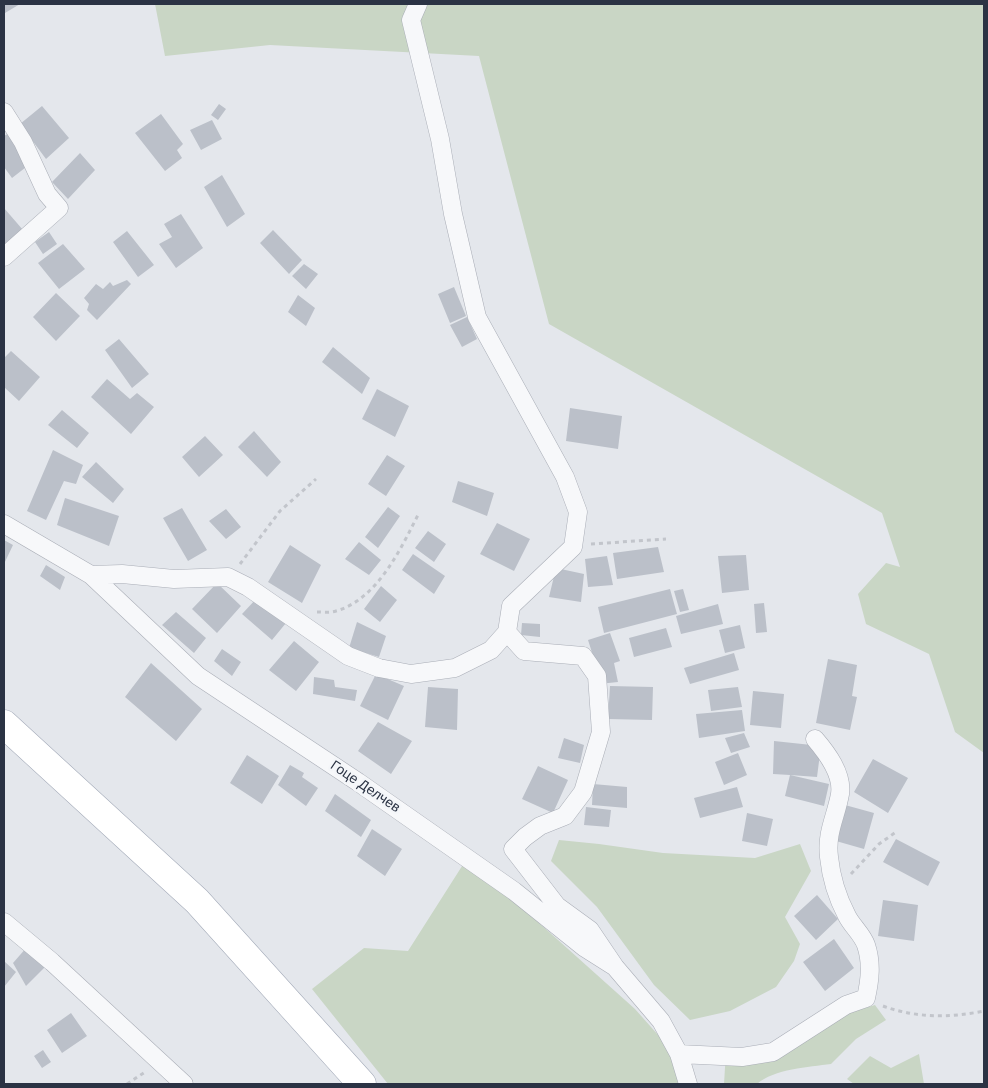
<!DOCTYPE html>
<html>
<head>
<meta charset="utf-8">
<style>
  body { margin:0 }
  #map { position:relative; width:988px; height:1088px; overflow:hidden; background:#e4e7ec; font-family:"Varela Round",sans-serif }
  canvas { display:block }
  .frame { position:absolute; inset:0; border:5px solid #2b3344; pointer-events:none }
</style>
</head>
<body>
<div id="map">
<canvas width="988" height="1088"></canvas>
<div class="frame"></div>
</div>
<script>
const g = document.querySelector('canvas').getContext('2d');
g.lineJoin = 'round';
function paint(path, color) { g.fillStyle = color; g.fill(path, 'evenodd'); }
function stroke(path, color, width, dash) { g.strokeStyle = color; g.lineWidth = width; g.lineCap = dash ? 'butt' : 'round'; g.setLineDash(dash || []); g.stroke(path); }
function label(font, color, halo, rows, align = 'center') {
  g.font = font + ' "Varela Round",sans-serif'; g.lineWidth = 5; g.setLineDash([]); g.textBaseline = 'middle'; g.strokeStyle = halo; g.fillStyle = color; for (const [text, x, y, turn = 0] of rows) {
    g.save(); g.translate(x, y); g.rotate((+turn || 0) * Math.PI / 180); g.textAlign = isNaN(turn) ? turn : align; if (halo) g.strokeText(text, 0, 0); g.fillText(text, 0, 0); g.restore();
  }
}
paint(new Path2D(`
  M 155,4 L 984,4 L 984,753 L 955,732 L 929,654 L 866,624 L 858,594 L 886,563 L 900,567 L 882,513 L 549,324 L 479,56 L 270,45 L 165,56 Z
  M 559,840 L 599,844 L 663,853 L 755,858 L 800,844 L 811,871 L 785,917 L 800,944 L 794,961 L 776,987 L 730,1011 L 690,1020 L 654,985 L 597,907 L 551,861 Z
  M 464,863 L 529,914 L 635,1009 L 667,1045 L 681,1084 L 388,1084 L 312,989 L 364,948 L 408,951 Z
  M 875,1005 L 886,1020 L 856,1039 L 831,1064 C 809,1067 774,1069 757,1084 L 724,1084 L 726,1051 L 758,1053 L 834,1017 Z
  M 919,1054 L 924,1084 L 854,1084 L 847,1079 L 870,1056 L 891,1068 Z`), '#c9d6c5');
paint(new Path2D(`
  M 4,4 L 20,4 L 5,13 Z
  M 219,104 L 226,109 L 218,120 L 211,115 Z
  M 42,106 L 69,138 L 46,159 L 20,124 Z
  M 161,114 L 183,144 L 177,150 L 182,158 L 165,171 L 135,133 Z
  M 212,120 L 222,139 L 201,150 L 190,130 Z
  M 9,133 L 30,164 L 12,178 L 4,167 L 4,136 Z
  M 80,153 L 95,170 L 68,199 L 52,182 Z
  M 222,175 L 245,214 L 227,227 L 204,187 Z
  M 4,208 L 23,230 L 4,247 Z
  M 181,214 L 203,248 L 176,268 L 159,244 L 172,237 L 164,224 Z
  M 273,230 L 302,260 L 289,274 L 260,243 Z
  M 127,231 L 154,265 L 138,277 L 113,242 Z
  M 49,232 L 57,244 L 43,254 L 35,242 Z
  M 63,244 L 85,269 L 59,289 L 38,263 Z
  M 304,264 L 318,274 L 306,289 L 292,276 Z
  M 127,280 L 131,284 L 97,320 L 87,310 L 89,304 L 84,298 L 96,284 L 103,289 L 110,282 L 113,286 Z
  M 454,287 L 466,316 L 450,323 L 438,294 Z
  M 56,293 L 80,316 L 56,341 L 33,317 Z
  M 298,295 L 315,308 L 306,326 L 288,312 Z
  M 467,317 L 477,339 L 462,347 L 450,325 Z
  M 119,339 L 149,374 L 132,388 L 105,350 Z
  M 333,347 L 370,378 L 362,394 L 322,362 Z
  M 11,351 L 40,377 L 19,401 L 4,387 L 4,358 Z
  M 107,379 L 130,399 L 137,393 L 154,407 L 131,434 L 91,397 Z
  M 377,389 L 409,406 L 395,437 L 362,419 Z
  M 570,408 L 622,416 L 618,449 L 566,441 Z
  M 62,410 L 89,433 L 77,448 L 48,425 Z
  M 254,431 L 281,462 L 267,477 L 238,447 Z
  M 205,436 L 223,455 L 199,477 L 182,457 Z
  M 53,450 L 83,465 L 76,484 L 64,481 L 46,520 L 27,511 Z
  M 387,455 L 405,466 L 386,496 L 368,484 Z
  M 96,462 L 124,489 L 113,503 L 82,477 Z
  M 458,481 L 494,493 L 487,516 L 452,502 Z
  M 65,498 L 119,516 L 109,546 L 57,525 Z
  M 388,507 L 400,516 L 378,548 L 365,537 Z
  M 182,508 L 207,550 L 188,561 L 163,518 Z
  M 226,509 L 241,527 L 226,539 L 209,521 Z
  M 497,523 L 530,539 L 514,571 L 480,554 Z
  M 428,531 L 446,544 L 434,562 L 415,548 Z
  M 4,540 L 13,545 L 4,564 Z
  M 359,542 L 381,560 L 369,575 L 345,559 Z
  M 290,545 L 321,565 L 302,603 L 268,582 Z
  M 658,547 L 664,572 L 617,579 L 613,553 Z
  M 413,554 L 445,576 L 434,594 L 402,570 Z
  M 746,555 L 749,590 L 722,593 L 718,556 Z
  M 607,556 L 613,585 L 588,587 L 585,559 Z
  M 46,565 L 65,577 L 60,590 L 40,576 Z
  M 556,568 L 584,574 L 581,602 L 549,597 Z
  M 217,583 L 241,606 L 217,633 L 192,609 Z
  M 381,586 L 397,600 L 380,622 L 364,609 Z
  M 670,589 L 677,614 L 604,633 L 598,607 Z
  M 683,589 L 689,610 L 680,612 L 674,591 Z
  M 257,598 L 286,623 L 272,640 L 242,614 Z
  M 764,603 L 767,632 L 756,633 L 754,604 Z
  M 718,604 L 723,624 L 681,634 L 676,616 Z
  M 176,612 L 206,638 L 194,653 L 162,625 Z
  M 357,622 L 386,636 L 379,657 L 349,648 Z
  M 522,623 L 540,624 L 540,637 L 521,635 Z
  M 740,625 L 745,648 L 725,653 L 719,630 Z
  M 666,628 L 672,647 L 634,657 L 629,638 Z
  M 610,633 L 620,661 L 614,663 L 618,682 L 599,684 L 597,668 L 588,640 Z
  M 294,641 L 319,662 L 296,691 L 269,670 Z
  M 222,649 L 241,662 L 232,676 L 214,661 Z
  M 734,653 L 739,670 L 690,684 L 684,668 Z
  M 828,659 L 857,665 L 852,696 L 857,697 L 850,730 L 816,723 Z
  M 151,663 L 202,709 L 176,741 L 125,697 Z
  M 376,674 L 404,686 L 388,720 L 360,706 Z
  M 314,677 L 334,680 L 335,687 L 357,690 L 355,701 L 313,694 Z
  M 610,686 L 653,687 L 652,720 L 608,719 Z
  M 428,687 L 458,689 L 457,730 L 425,727 Z
  M 738,687 L 742,707 L 711,711 L 708,690 Z
  M 753,691 L 784,694 L 781,728 L 750,725 Z
  M 742,710 L 745,731 L 699,738 L 696,714 Z
  M 378,722 L 412,741 L 391,774 L 358,751 Z
  M 744,733 L 750,747 L 731,753 L 725,738 Z
  M 564,738 L 584,745 L 580,763 L 558,758 Z
  M 774,741 L 821,746 L 817,777 L 790,775 L 829,784 L 824,806 L 785,796 L 790,775 L 773,774 Z
  M 738,753 L 747,775 L 724,785 L 715,762 Z
  M 247,755 L 279,776 L 262,804 L 230,783 Z
  M 873,759 L 908,778 L 888,813 L 854,792 Z
  M 290,765 L 304,773 L 302,777 L 318,788 L 306,806 L 278,785 Z
  M 538,766 L 568,780 L 553,813 L 522,799 Z
  M 593,784 L 627,787 L 627,808 L 592,805 Z
  M 737,787 L 743,807 L 700,818 L 694,798 Z
  M 335,794 L 371,820 L 361,837 L 325,811 Z
  M 845,805 L 874,813 L 864,849 L 836,841 Z
  M 586,807 L 611,810 L 609,827 L 584,825 Z
  M 747,813 L 773,819 L 767,846 L 742,841 Z
  M 372,829 L 402,849 L 385,876 L 357,856 Z
  M 896,839 L 940,862 L 928,886 L 883,862 Z
  M 817,895 L 838,919 L 816,940 L 794,916 Z
  M 883,900 L 918,905 L 914,941 L 878,936 Z
  M 834,939 L 854,968 L 825,991 L 803,962 Z
  M 27,947 L 46,966 L 26,986 L 13,963 Z
  M 4,961 L 16,972 L 4,987 Z
  M 71,1013 L 87,1036 L 62,1053 L 47,1030 Z
  M 43,1050 L 51,1062 L 42,1068 L 34,1056 Z`), '#bbc0c9');
const street = new Path2D(`
  M 418,4 L 411,20 L 440,139 L 453,214 L 477,317 L 565,477 L 578,512 L 573,547 L 511,606 L 507,632 L 524,651 L 583,656 L 597,676 L 601,732 L 583,792 L 565,816 L 540,826 L 525,837 L 513,849 L 557,906 L 590,930 L 615,967
  M 4,112 L 23,142 L 47,194 L 59,208 L 4,257
  M 4,524 L 91,575 L 198,676 L 358,782 L 514,891 L 585,948 L 615,967 L 661,1021 L 679,1054 L 688,1084
  M 91,575 L 122,574 L 174,579 L 228,577 L 248,587 L 348,656 L 379,668 L 411,674 L 455,668 L 491,650 L 507,632
  M 4,922 L 52,962 L 184,1084
  M 679,1054 L 742,1057 L 773,1052 L 846,1005 L 866,998 C 870,980 872,963 866,945 C 862,934 852,926 847,916 C 838,899 831,877 829,857 C 826,832 836,817 840,794 C 843,774 827,753 815,739`);
const primary = new Path2D(`
  M 4,724 L 197,901 L 362,1084`);
stroke(street, '#a9adb6', 19);
stroke(primary, '#a3aab8', 29);
stroke(new Path2D(`
  M 591,544 L 666,539
  M 240,564 L 280,511 L 316,479
  M 317,612 C 323,612 330,613 336,611 C 378,599 401,548 419,513
  M 851,874 L 879,844 L 896,832
  M 883,1006 C 916,1018 949,1018 984,1011
  M 127,1084 L 145,1072`), '#c2c5cb', 3, [4, 4]);
stroke(street, '#f7f8fa', 18);
stroke(primary, '#fff', 28);
label('14px', '#2b3344', '#f4f6f9', [
  ["Гоце Делчев",365,787,34]
]);
</script>
</body>
</html>
